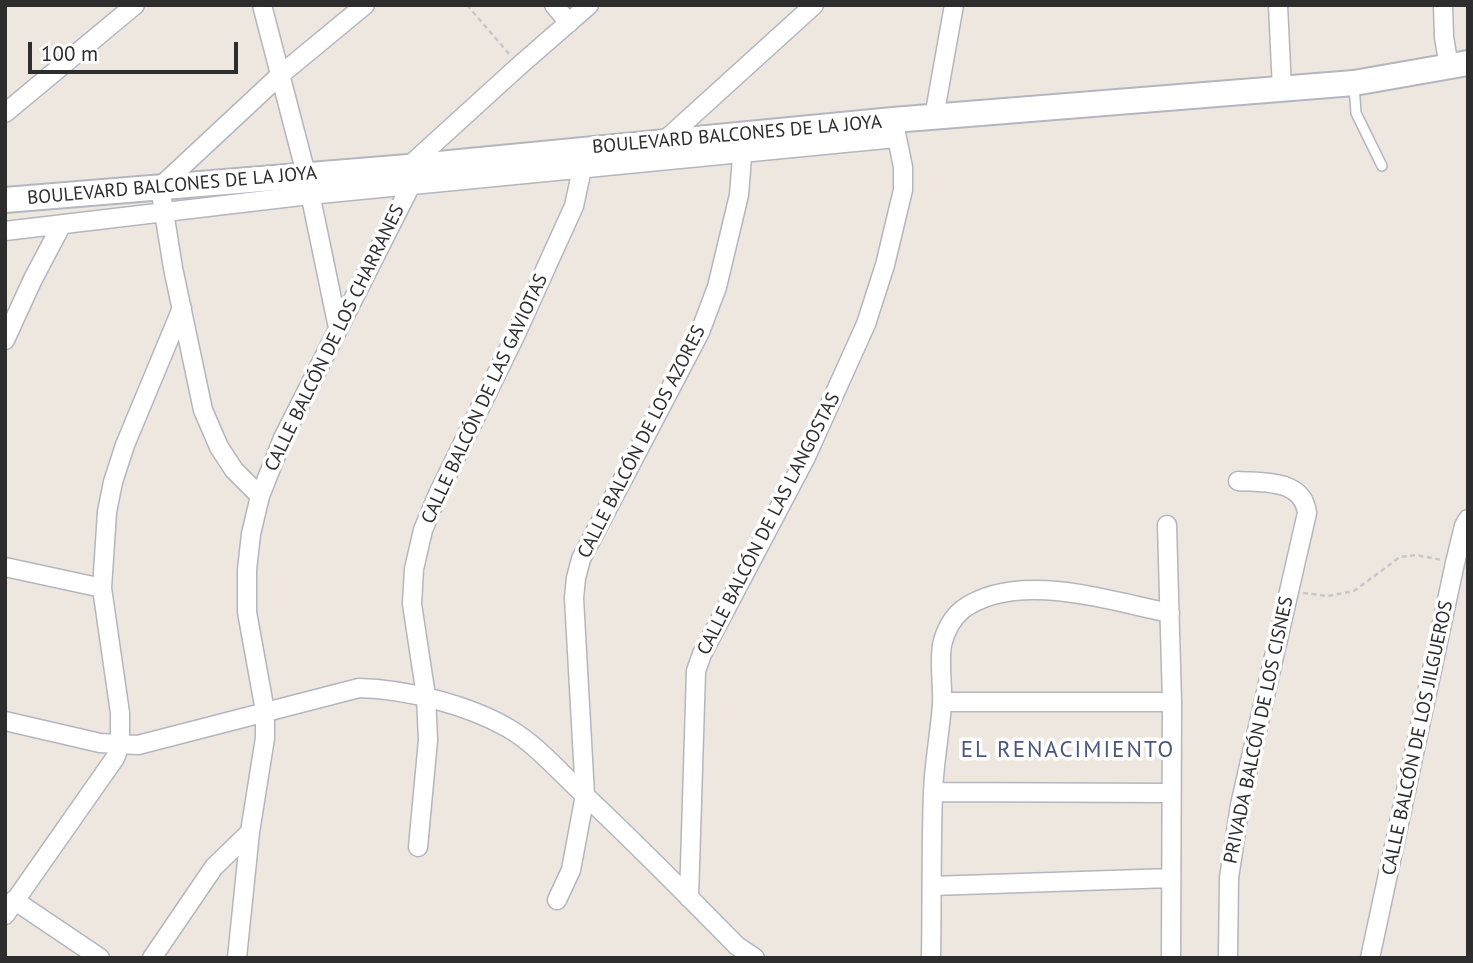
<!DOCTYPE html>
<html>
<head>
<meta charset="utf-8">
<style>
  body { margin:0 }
  #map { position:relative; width:1473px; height:963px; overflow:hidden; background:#eee7e0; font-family:"PT Sans",sans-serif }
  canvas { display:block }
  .frame { position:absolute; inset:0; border:7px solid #2d2d2d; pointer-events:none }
  .scale { position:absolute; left:28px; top:42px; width:210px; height:32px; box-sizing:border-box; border:4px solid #2d2d2d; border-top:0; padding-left:9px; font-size:21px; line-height:24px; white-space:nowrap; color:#2d2d2d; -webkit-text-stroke:5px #fff; paint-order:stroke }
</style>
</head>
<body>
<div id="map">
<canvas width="1473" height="963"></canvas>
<div class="frame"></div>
<div class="scale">100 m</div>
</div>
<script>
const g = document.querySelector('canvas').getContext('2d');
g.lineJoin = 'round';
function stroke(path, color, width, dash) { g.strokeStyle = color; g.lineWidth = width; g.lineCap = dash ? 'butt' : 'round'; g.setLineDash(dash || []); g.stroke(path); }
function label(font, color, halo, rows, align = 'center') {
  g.font = font + ' "PT Sans",sans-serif'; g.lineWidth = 7; g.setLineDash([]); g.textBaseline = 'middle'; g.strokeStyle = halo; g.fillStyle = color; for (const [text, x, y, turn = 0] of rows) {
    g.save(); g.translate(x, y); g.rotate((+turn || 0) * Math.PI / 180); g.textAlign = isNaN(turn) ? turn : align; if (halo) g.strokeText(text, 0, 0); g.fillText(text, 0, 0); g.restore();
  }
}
const lane = new Path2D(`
  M 1354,85 L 1356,113 L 1382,166`);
const street = new Path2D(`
  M 262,5 L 306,174 L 338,328
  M 554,5 L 569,23
  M 1278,5 L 1282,89
  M 1443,5 L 1444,37 L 1449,67
  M 5,113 L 135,5
  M 934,117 L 954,5
  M 663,142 L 814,5
  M 5,231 L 309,195 L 896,138
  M 5,340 L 33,279 L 62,224
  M 260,496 L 234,470 L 219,447 L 203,410 L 173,268 L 160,187 L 279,76 L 365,5
  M 1167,525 L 1172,702 L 1171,958
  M 5,567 L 102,588
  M 942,702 L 1172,702
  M 5,721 L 100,743 L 138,745 L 359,688 C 406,689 468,705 508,728 C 534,743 555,767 577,788 C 632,839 684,892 737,946 L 755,958
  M 933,792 L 1170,793
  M 418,847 L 428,740 L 426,696 L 412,604 L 414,569 L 423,530 L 438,494 L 516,334 L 574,206 L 584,160
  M 932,886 L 1171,878
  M 689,898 L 696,671 L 702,654 L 806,457 L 866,324 L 885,265 L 903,190 L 903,167 L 895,128
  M 14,900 L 100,958
  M 557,900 L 571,870 L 585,795 L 574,598 L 576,578 L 581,559 L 700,332 L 717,287 L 739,195 L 743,145
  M 5,915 L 115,758 L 120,745 L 120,713 L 102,588 L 107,512 L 113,482 L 125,445 L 182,308
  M 152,958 L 214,867 L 250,832
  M 237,958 L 250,832 L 265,738 L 265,711 L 247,612 L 247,570 L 251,534 L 260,496 L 283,438 L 410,187 L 408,167 L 519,66 L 589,5
  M 931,958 C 932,903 931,848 933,793 C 934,763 940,733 942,704 C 943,684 939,665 942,645 C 945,632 952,618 963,609 C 1018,570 1109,601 1170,613
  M 1228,958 L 1229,878 L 1240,805 L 1307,513 C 1303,479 1264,483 1238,481
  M 1370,958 L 1455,563 L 1464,526 L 1468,519`);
const secondary = new Path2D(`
  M 5,200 L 408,167 L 893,120 L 1354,83 L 1468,63`);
stroke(lane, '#b3b6c0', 12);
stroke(street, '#b3b6c0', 21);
stroke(secondary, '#b3b6c0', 28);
stroke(new Path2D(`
  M 467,5 L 510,55
  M 1303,593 L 1328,596 L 1354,591 L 1400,557 L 1416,555 L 1442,560`), '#c8c8c8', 2.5, [5, 3.5]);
stroke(lane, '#fff', 9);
stroke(street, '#fff', 18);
stroke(secondary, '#fff', 24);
label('19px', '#2d2d2d', '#fff', [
  ["BOULEVARD BALCONES DE LA JOYA",737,135,-5],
  ["BOULEVARD BALCONES DE LA JOYA",172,186,-5],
  ["CALLE BALCÓN DE LOS CHARRANES",335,338,-64],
  ["CALLE BALCÓN DE LAS GAVIOTAS",485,399,-65],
  ["CALLE BALCÓN DE LOS AZORES",642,442,-63],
  ["CALLE BALCÓN DE LAS LANGOSTAS",769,524,-63],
  ["PRIVADA BALCÓN DE LOS CISNES",1259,730,-78],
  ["CALLE BALCÓN DE LOS JILGUEROS",1418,738,-78]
]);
g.letterSpacing = '2px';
label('23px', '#4c577f', '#fff', [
  ["EL RENACIMIENTO",1068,750]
]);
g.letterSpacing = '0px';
</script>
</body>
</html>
